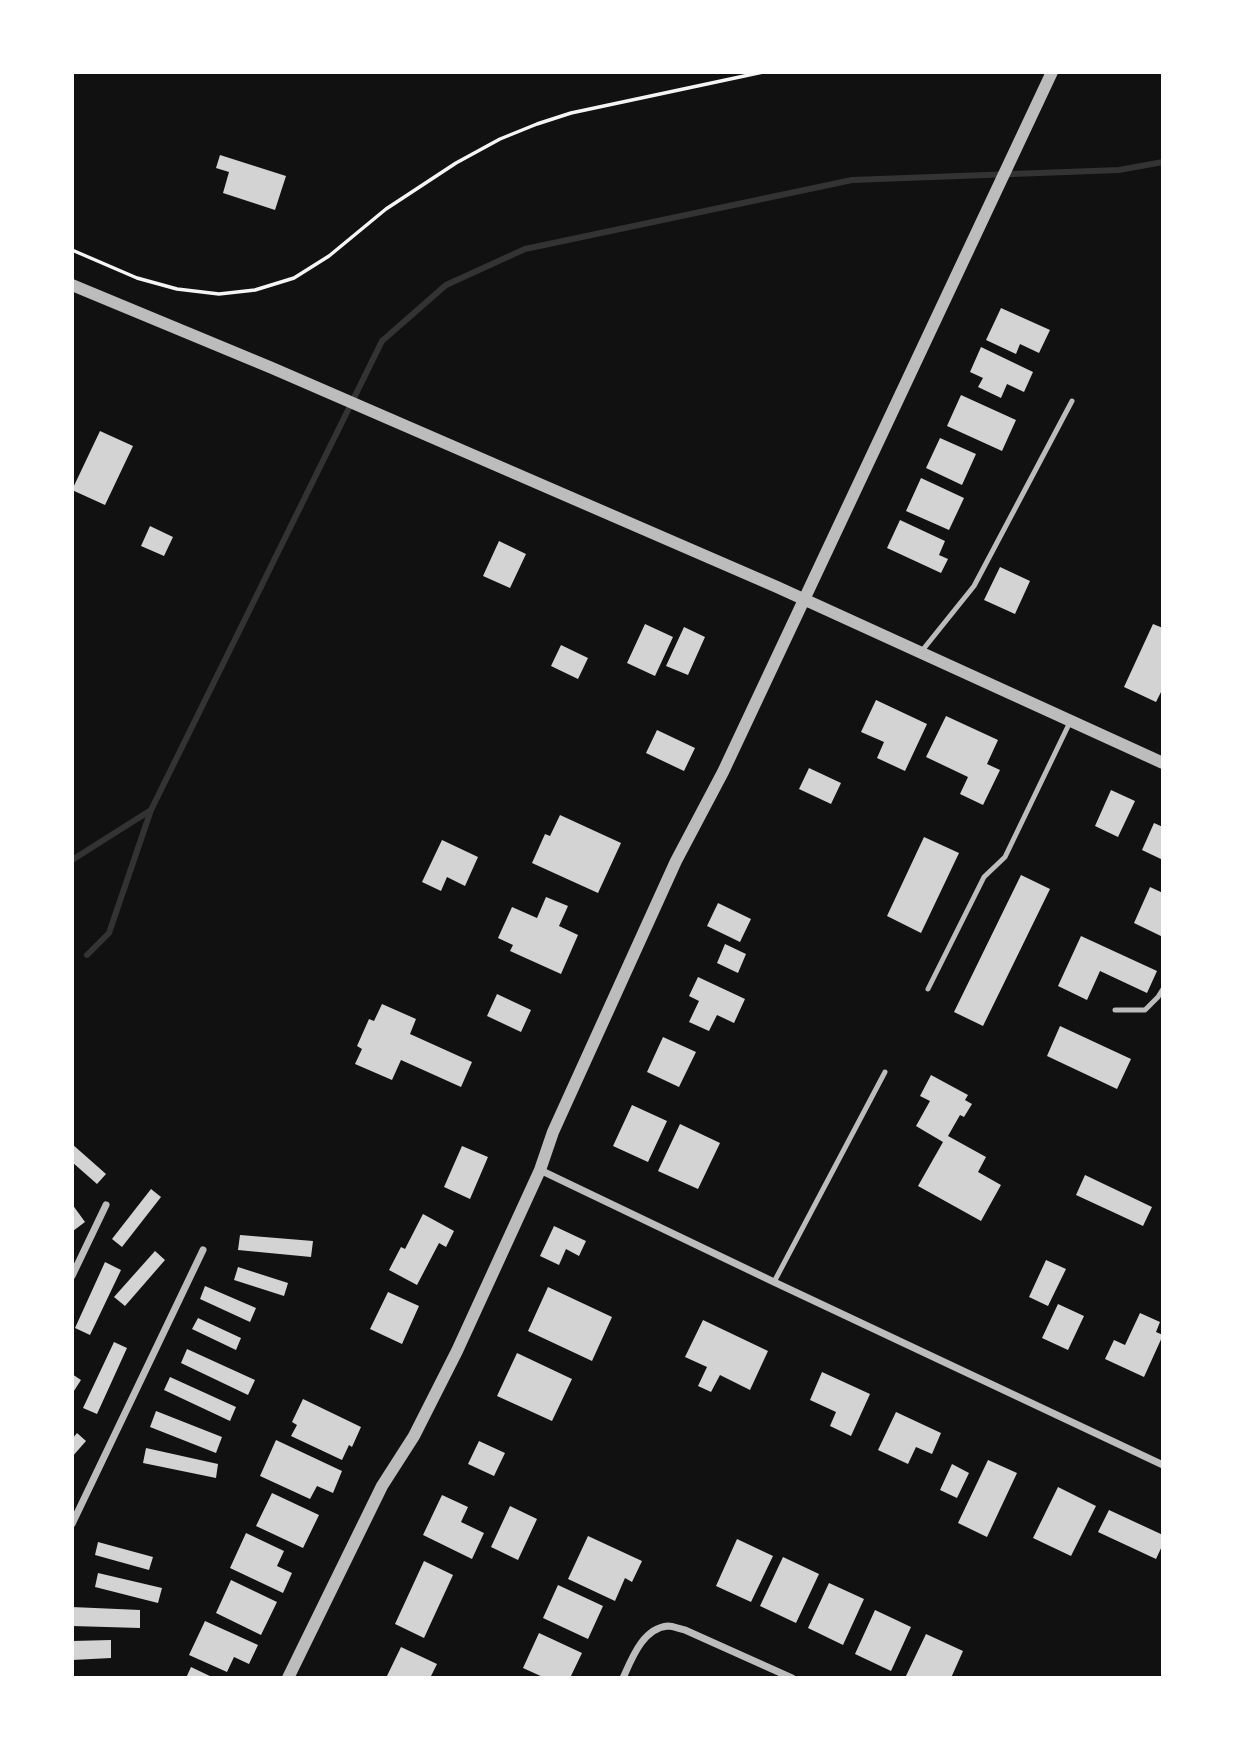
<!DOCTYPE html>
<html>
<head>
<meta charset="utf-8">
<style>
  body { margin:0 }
  #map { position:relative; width:1235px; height:1750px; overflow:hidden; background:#111; font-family:"Nunito Sans",sans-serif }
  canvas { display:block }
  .frame { position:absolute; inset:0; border:74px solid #fff; pointer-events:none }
</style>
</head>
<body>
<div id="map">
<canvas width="1235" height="1750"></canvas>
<div class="frame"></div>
</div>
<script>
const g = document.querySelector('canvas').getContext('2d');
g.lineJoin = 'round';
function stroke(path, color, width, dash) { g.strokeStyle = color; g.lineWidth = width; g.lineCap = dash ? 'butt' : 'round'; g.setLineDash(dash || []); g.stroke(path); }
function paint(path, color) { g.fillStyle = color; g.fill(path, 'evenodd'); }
stroke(new Path2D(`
  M 72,860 L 151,810
  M 87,955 L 109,933 L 151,810 L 382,341 L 446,285 L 525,249 L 852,180 L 1119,170 L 1163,162`), '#333', 6);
paint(new Path2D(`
  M 220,155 L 286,176 L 275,210 L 223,193 L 229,172 L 216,168 Z
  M 1001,308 L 1050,330 L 1039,353 L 1020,344 L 1016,354 L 986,340 Z
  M 981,347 L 1033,372 L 1024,392 L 1007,384 L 1001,398 L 978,387 L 983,378 L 970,372 Z
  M 961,395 L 1016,420 L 1002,451 L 947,426 Z
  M 100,431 L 133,446 L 105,505 L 72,490 Z
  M 940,438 L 976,454 L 962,485 L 926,468 Z
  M 921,478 L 964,498 L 949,530 L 906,511 Z
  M 900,520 L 945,541 L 939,555 L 948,559 L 941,573 L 887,548 Z
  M 150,526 L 173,537 L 164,556 L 141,546 Z
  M 499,541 L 526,554 L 510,588 L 483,576 Z
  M 1000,567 L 1030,581 L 1015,614 L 984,600 Z
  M 645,624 L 673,637 L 655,676 L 627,663 Z
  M 1153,624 L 1163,628 L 1163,688 L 1156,702 L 1124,687 Z
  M 684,627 L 705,637 L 688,675 L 666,666 Z
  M 561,645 L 588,658 L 578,679 L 551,666 Z
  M 876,700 L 927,724 L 905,771 L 877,758 L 884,742 L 861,732 Z
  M 946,716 L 998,740 L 987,764 L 1000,770 L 983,805 L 960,794 L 968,777 L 926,757 Z
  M 657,730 L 695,748 L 684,771 L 646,753 Z
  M 809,768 L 841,783 L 831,804 L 799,789 Z
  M 1111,790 L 1135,801 L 1118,837 L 1095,826 Z
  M 560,815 L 621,843 L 598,893 L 532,863 L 545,834 L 550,836 Z
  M 1154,823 L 1163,827 L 1163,860 L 1142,850 Z
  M 924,837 L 959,853 L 921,933 L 887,916 Z
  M 442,840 L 478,857 L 465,886 L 447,877 L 441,891 L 422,882 Z
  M 1021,875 L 1050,889 L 983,1026 L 954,1012 Z
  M 1150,887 L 1163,893 L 1163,937 L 1134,923 Z
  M 546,897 L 568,906 L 559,926 L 578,935 L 561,974 L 510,951 L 513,945 L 498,938 L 512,907 L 537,918 Z
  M 718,903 L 751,919 L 740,942 L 707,926 Z
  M 1081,936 L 1157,971 L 1147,993 L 1100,971 L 1087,1000 L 1058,986 Z
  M 725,944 L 746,954 L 738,973 L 717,963 Z
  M 698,977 L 745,999 L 734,1023 L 717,1015 L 709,1031 L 689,1022 L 699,1001 L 689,996 Z
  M 497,994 L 531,1010 L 521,1032 L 487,1016 Z
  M 382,1004 L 416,1019 L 410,1034 L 472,1062 L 461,1087 L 401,1060 L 392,1080 L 355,1064 L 362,1049 L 357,1046 L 369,1019 L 374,1021 Z
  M 1060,1026 L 1131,1059 L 1117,1089 L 1047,1056 Z
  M 663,1037 L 696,1052 L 679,1087 L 647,1072 Z
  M 931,1075 L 968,1095 L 965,1100 L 972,1104 L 964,1117 L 960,1115 L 948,1136 L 986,1157 L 978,1172 L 1001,1185 L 981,1221 L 918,1186 L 943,1142 L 916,1126 L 930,1101 L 920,1096 Z
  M 632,1105 L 667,1121 L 648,1162 L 613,1146 Z
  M 680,1124 L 720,1143 L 698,1189 L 658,1171 Z
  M 72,1144 L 106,1174 L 97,1184 L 72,1162 Z
  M 462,1146 L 488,1157 L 470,1199 L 444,1187 Z
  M 1085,1175 L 1152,1207 L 1143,1226 L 1076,1195 Z
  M 151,1189 L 161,1197 L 122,1247 L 112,1239 Z
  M 72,1204 L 85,1222 L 73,1231 L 72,1229 Z
  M 423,1214 L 454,1231 L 446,1247 L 439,1243 L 417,1285 L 389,1270 L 401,1247 L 405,1249 Z
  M 554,1226 L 586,1241 L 579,1256 L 566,1249 L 559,1265 L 540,1256 Z
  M 240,1235 L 313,1241 L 311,1257 L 238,1250 Z
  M 155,1251 L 165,1260 L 125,1306 L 114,1297 Z
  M 1046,1260 L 1066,1269 L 1048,1306 L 1029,1297 Z
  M 105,1262 L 121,1270 L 90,1335 L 75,1328 Z
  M 238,1267 L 288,1283 L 284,1296 L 234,1280 Z
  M 205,1286 L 256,1308 L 250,1322 L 200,1299 Z
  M 548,1287 L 612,1317 L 592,1361 L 528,1331 Z
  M 388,1292 L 419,1306 L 402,1344 L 370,1329 Z
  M 1058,1304 L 1084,1316 L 1068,1350 L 1042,1338 Z
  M 1140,1313 L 1160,1322 L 1156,1332 L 1163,1335 L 1144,1377 L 1105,1359 L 1114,1340 L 1125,1345 Z
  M 198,1318 L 241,1338 L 236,1350 L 192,1329 Z
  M 703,1320 L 768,1351 L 750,1390 L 720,1375 L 711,1392 L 698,1386 L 707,1367 L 685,1357 Z
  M 114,1342 L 127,1348 L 97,1414 L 83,1408 Z
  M 187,1349 L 255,1380 L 248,1395 L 181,1363 Z
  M 517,1353 L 572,1379 L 552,1421 L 497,1396 Z
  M 822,1372 L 870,1394 L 851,1436 L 830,1426 L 836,1412 L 810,1400 Z
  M 72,1374 L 81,1380 L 72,1394 Z
  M 170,1377 L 236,1407 L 230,1421 L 164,1390 Z
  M 303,1399 L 361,1427 L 352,1447 L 349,1445 L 342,1460 L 291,1436 L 297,1425 L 292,1422 Z
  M 156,1411 L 222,1437 L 216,1453 L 150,1427 Z
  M 896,1412 L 941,1433 L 932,1454 L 916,1447 L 908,1464 L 878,1450 Z
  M 77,1433 L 86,1441 L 72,1457 L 72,1439 Z
  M 276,1440 L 342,1471 L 333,1493 L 317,1486 L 310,1499 L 260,1476 Z
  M 479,1441 L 505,1453 L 494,1476 L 468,1464 Z
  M 146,1448 L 218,1464 L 216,1478 L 143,1463 Z
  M 988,1460 L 1017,1473 L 987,1537 L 958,1523 Z
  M 952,1464 L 969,1473 L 957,1498 L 940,1490 Z
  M 1058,1487 L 1096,1506 L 1071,1556 L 1033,1538 Z
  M 272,1493 L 319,1515 L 303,1548 L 256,1526 Z
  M 442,1495 L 468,1507 L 461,1522 L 484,1533 L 472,1559 L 423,1535 Z
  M 510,1506 L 537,1519 L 518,1560 L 491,1547 Z
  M 1109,1510 L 1163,1535 L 1163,1544 L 1156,1559 L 1098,1532 Z
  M 246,1533 L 284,1551 L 277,1566 L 292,1573 L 283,1593 L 230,1568 Z
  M 588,1536 L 642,1561 L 632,1582 L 625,1578 L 615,1601 L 568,1579 Z
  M 737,1539 L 773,1556 L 751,1602 L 716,1586 Z
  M 98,1542 L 153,1557 L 149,1570 L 95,1555 Z
  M 783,1557 L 819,1574 L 796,1623 L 760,1606 Z
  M 424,1561 L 453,1575 L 424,1638 L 395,1624 Z
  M 98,1573 L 162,1588 L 158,1603 L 95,1587 Z
  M 231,1580 L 277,1602 L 261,1635 L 216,1613 Z
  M 829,1583 L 864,1599 L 843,1645 L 808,1628 Z
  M 558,1585 L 603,1606 L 588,1639 L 543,1618 Z
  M 72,1607 L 140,1610 L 140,1628 L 72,1626 Z
  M 875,1610 L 911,1627 L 891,1671 L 855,1654 Z
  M 205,1621 L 258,1645 L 249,1664 L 234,1657 L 227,1672 L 189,1655 Z
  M 539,1633 L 582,1653 L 570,1678 L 545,1678 L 523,1668 Z
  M 926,1634 L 963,1651 L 951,1678 L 905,1678 Z
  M 111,1640 L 111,1658 L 72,1660 L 72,1641 Z
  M 401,1647 L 437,1664 L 430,1678 L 386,1678 Z
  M 191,1667 L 214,1678 L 186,1678 Z`), '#d3d3d3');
stroke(new Path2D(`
  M 72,250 L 137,278 L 177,289 L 219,294 L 255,290 L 294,278 L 329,256 L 386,209 L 456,163 L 500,139 L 537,124 L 571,113 L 763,72`), '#f5f5f5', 3.5);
stroke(new Path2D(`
  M 921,652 L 974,586 L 1072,401
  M 928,989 L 984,877 L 1005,857 L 1071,720
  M 1115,1010 L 1145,1010 L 1158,997 L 1163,989
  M 774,1282 L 885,1072`), '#bcbcbc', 5);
stroke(new Path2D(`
  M 540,1170 L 774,1282 L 1163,1465
  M 72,1276 L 106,1205
  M 72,1524 L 203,1250
  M 623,1678 C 632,1658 643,1628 668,1626 C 673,1626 680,1629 685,1630 L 792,1678`), '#bcbcbc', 7);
stroke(new Path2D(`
  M 72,285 L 272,368 L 777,587 L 1163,763
  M 288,1678 L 382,1486 L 414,1436 L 457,1351 L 540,1170 L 553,1132 L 676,861 L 723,772 L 1052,72`), '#bcbcbc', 12);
</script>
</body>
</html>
